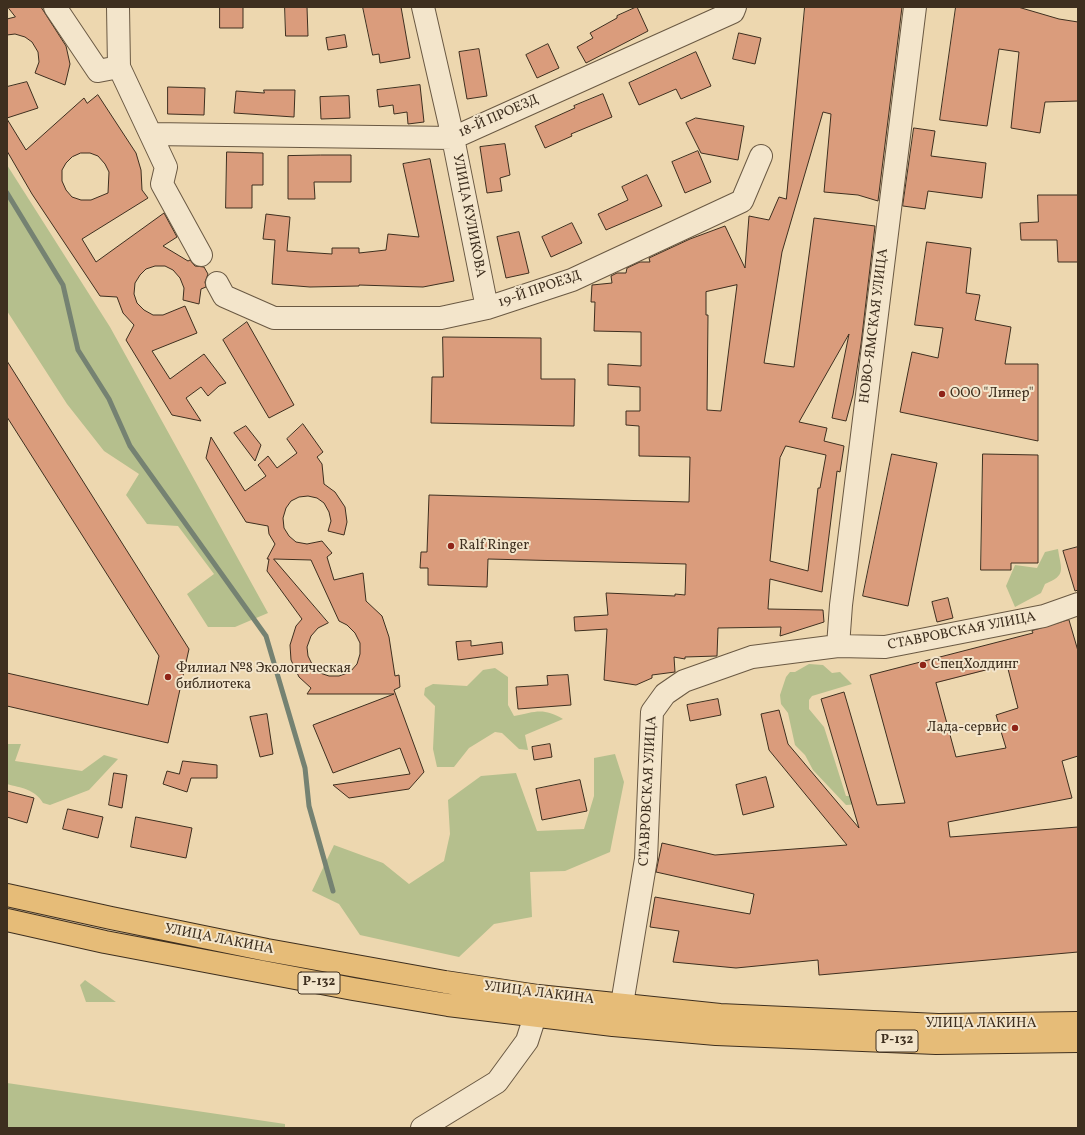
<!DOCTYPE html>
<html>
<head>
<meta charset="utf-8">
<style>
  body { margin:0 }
  #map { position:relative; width:1085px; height:1135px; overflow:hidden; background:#edd7af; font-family:Vollkorn,serif }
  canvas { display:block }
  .frame { position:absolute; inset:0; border:8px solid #3e2f1f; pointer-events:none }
</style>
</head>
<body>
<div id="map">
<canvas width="1085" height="1135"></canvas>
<div class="frame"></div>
</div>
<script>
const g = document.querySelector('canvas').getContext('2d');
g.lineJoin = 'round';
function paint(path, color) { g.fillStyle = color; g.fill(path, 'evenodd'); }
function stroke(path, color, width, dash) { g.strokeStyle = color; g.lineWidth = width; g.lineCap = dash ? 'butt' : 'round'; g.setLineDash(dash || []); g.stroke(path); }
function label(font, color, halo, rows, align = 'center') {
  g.font = font + ' Vollkorn,serif'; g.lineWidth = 4; g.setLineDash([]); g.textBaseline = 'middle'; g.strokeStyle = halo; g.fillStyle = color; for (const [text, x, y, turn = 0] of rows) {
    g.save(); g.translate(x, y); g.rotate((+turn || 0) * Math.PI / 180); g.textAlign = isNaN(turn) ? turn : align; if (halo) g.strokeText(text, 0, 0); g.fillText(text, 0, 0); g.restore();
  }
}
paint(new Path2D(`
  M 7,165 L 110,327 L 268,613 L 235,627 L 208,627 L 187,594 L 214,574 L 178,526 L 147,524 L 126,495 L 139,474 L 104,451 L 67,404 L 7,311 Z
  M 1058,549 C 1061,570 1067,575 1045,584 L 1041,593 L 1015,607 L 1006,586 L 1015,565 L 1037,568 L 1045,552 Z
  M 809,664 L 823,665 L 832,673 L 840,672 L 852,684 L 812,696 L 809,700 L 809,709 L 824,727 L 846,796 L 868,795 L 874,803 L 846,805 L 813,770 L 805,755 L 795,745 L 788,713 L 781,704 L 780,695 L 786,677 L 790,672 L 795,672 Z
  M 495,668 L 508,677 L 508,705 L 514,716 C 535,712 543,707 563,719 L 525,735 L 528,750 L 519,749 L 502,733 L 495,732 L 469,748 L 454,767 L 437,767 L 433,749 L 435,706 L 424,695 L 425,688 L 433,684 L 467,686 L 483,670 Z
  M 7,744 L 21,744 L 15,761 L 82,771 L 104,755 L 118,759 L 89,790 L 50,805 L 43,803 C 35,789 21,788 7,784 Z
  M 615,754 L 624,782 L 610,852 L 565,871 L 530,872 L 532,917 L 494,924 L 459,957 L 360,935 L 339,904 L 312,891 L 334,845 L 383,863 L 409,884 L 444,861 L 450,834 L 448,800 L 481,776 L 516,773 L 537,831 L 584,829 L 594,796 L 594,758 Z
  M 85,980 L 116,1002 L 86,1002 L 80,985 Z
  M 7,1083 L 285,1124 L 285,1128 L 7,1128 Z`), '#b5bf8d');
stroke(new Path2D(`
  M 7,193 L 63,285 L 78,350 L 109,399 L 130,446 L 266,636 L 305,768 L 309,806 L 333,891`), '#758272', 5);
const building = new Path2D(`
  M 8,7 L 41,7 L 66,46 L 70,64 L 65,85 L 35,73 L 39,62 L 38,52 L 32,42 L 25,37 L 15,34 L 7,35 L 7,19 L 15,17 Z
  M 220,7 L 243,7 L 243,28 L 220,28 Z
  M 285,7 L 307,7 L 308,36 L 286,36 Z
  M 363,7 L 401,7 L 410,58 L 380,63 L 379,54 L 373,55 Z
  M 637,7 L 648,31 L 586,63 L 577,47 L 593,38 L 590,33 L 617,18 L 617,16 Z
  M 805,7 L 902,7 L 878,201 L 858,195 L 824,192 L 831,114 L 823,112 L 782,252 L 764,363 L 794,367 L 814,218 L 875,226 L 861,344 L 853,395 L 846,421 L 832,418 L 849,334 L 799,422 L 827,428 L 824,441 L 844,446 L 840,472 L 837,471 L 822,592 L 770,579 L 768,609 L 823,610 L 824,622 L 780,636 L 781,627 L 718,628 L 717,656 L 685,657 L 685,659 L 674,657 L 675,672 L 652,675 L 652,678 L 636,685 L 604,680 L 607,629 L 575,631 L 574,617 L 608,615 L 606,593 L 675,596 L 675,594 L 685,595 L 686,564 L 488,559 L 487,587 L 428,585 L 428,568 L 420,568 L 421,552 L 427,552 L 429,495 L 689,502 L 690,457 L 639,456 L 639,426 L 626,425 L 626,411 L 640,411 L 640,387 L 608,385 L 608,364 L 641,366 L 641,332 L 594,331 L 595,302 L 591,302 L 592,285 L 612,283 L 611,276 L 617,273 L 626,273 L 627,268 L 640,262 L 650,262 L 649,258 L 690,239 L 725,226 L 745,268 L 749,216 L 769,220 L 779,197 L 786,199 ZM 737,285 L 721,411 L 707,410 L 708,315 L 706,315 L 706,292 ZM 786,446 L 826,455 L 820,488 L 818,488 L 808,571 L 770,561 L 780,458 Z
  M 956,7 L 1018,7 L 1059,19 L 1078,22 L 1078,101 L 1045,102 L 1040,133 L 1011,128 L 1019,52 L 999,49 L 987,126 L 940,120 Z
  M 739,33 L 761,38 L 755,64 L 733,59 Z
  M 345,35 L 347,47 L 328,50 L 326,38 Z
  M 548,44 L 559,68 L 537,78 L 526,55 Z
  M 479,49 L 487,96 L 467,99 L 459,52 Z
  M 696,52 L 711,86 L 681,99 L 676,89 L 639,105 L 629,83 Z
  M 27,82 L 38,108 L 7,118 L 7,87 Z
  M 420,85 L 424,122 L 408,124 L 407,112 L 394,114 L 393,105 L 379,107 L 377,90 Z
  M 168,87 L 205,88 L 204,115 L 168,114 Z
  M 264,90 L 295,90 L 294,117 L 234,113 L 236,91 L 264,93 Z
  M 603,94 L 612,117 L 571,134 L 572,136 L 545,148 L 535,126 L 575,108 L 574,106 Z
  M 98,95 L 136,153 L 141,170 L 142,190 L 148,198 L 82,239 L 96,262 L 164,213 L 177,237 L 163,246 L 188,261 L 190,260 L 195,266 L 204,267 L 208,274 L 205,282 L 206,287 L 201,289 L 199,304 L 183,300 L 184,288 L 180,278 L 173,270 L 165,266 L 155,266 L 146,269 L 140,275 L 135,283 L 134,294 L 137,303 L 144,310 L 153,315 L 163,315 L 185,306 L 197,333 L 152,351 L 170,379 L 204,354 L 226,383 L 219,386 L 208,396 L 201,387 L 186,398 L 201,421 L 172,415 L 126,340 L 134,325 L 123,313 L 117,297 L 100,296 L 32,194 L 7,151 L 7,119 L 26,150 L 84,98 L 87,103 ZM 81,153 L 90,153 L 98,156 L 105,164 L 109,172 L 108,193 L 91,200 L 81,200 L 72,197 L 66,190 L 62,181 L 62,170 L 66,163 L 72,157 Z
  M 349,96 L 350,118 L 321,119 L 320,97 Z
  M 696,118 L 744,126 L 738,160 L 701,153 L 686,123 Z
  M 914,128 L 935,131 L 931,156 L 986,163 L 982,198 L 928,191 L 925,209 L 903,206 Z
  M 505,144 L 510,175 L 500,178 L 502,191 L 487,193 L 480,147 Z
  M 698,151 L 711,182 L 685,193 L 672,162 Z
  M 227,152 L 263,153 L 263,185 L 252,185 L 252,208 L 226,208 Z
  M 321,155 L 351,155 L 351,182 L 314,182 L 315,199 L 288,199 L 288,156 Z
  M 430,159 L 454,281 L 423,287 L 359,285 L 359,286 L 310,287 L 272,284 L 275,240 L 263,239 L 266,214 L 290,217 L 287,251 L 332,254 L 332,248 L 359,248 L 359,253 L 386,250 L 388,234 L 419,237 L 403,164 Z
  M 647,175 L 662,206 L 606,230 L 598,214 L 628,200 L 622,187 Z
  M 1038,195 L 1078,195 L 1078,262 L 1058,262 L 1057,240 L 1021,240 L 1020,223 L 1038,222 Z
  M 572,223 L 582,243 L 551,257 L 542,237 Z
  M 519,232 L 529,273 L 506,278 L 497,237 Z
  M 927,242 L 971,248 L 966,293 L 980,295 L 975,320 L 1011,327 L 1005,364 L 1038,364 L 1038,441 L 900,412 L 912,352 L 938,358 L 943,328 L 915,325 Z
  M 247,322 L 294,405 L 269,418 L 223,340 Z
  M 443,337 L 541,338 L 541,379 L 575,379 L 574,426 L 431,423 L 432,377 L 443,377 Z
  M 7,361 L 189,649 L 168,743 L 7,706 L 7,673 L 148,705 L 159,656 L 7,417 Z
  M 303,424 L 323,452 L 317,457 L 322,464 L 324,484 L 335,492 L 345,507 L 347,522 L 344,535 L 328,531 L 331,521 L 329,512 L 324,503 L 317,498 L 308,496 L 299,497 L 291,501 L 286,508 L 283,518 L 284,528 L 289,536 L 296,542 L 307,544 L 322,541 L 332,553 L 327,557 L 334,580 L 363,573 L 366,601 L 382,616 L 389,637 L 395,676 L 399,675 L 400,687 L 394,690 L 424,772 L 409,789 L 349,798 L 333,785 L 410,774 L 400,748 L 333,773 L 313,725 L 394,694 L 307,694 L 311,688 L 299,677 L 291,660 L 290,645 L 296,626 L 302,619 L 267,571 L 269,559 L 267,559 L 275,544 L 269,534 L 268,526 L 246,522 L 206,458 L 211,437 L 245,491 L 266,476 L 258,465 L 268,456 L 277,468 L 297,453 L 287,439 ZM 274,559 L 311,560 L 339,621 L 347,625 L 355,633 L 360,643 L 360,654 L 357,664 L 350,672 L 339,676 L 329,676 L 320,673 L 313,666 L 308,656 L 307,647 L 311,636 L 318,628 L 328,623 Z
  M 246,426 L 261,445 L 255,461 L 234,433 Z
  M 892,454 L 937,463 L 908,606 L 863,596 Z
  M 983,454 L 1038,455 L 1038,563 L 1011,563 L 1011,570 L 981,570 Z
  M 1078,547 L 1078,590 L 1075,591 L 1063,551 Z
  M 948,598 L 953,618 L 937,622 L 932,602 Z
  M 1069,620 L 1078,651 L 1078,756 L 1062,761 L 1072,798 L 948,822 L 950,837 L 1078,827 L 1078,952 L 819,975 L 818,960 L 736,968 L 673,962 L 679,931 L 650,927 L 655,897 L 750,914 L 754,894 L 656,872 L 662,843 L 715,855 L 847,845 L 769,750 L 761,714 L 779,710 L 788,744 L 859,828 L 821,699 L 844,692 L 877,805 L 905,803 L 870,675 L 1033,633 L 1032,631 ZM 1007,665 L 1018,708 L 996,715 L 1006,748 L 956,757 L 936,683 Z
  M 471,641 L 471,646 L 502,642 L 503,654 L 458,660 L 456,642 Z
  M 568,675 L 571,705 L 518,709 L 516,687 L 548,685 L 547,676 Z
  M 718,699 L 721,715 L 690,721 L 687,705 Z
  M 267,714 L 273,754 L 260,757 L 250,717 Z
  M 550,744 L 552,757 L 534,760 L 532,747 Z
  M 183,761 L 217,765 L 217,778 L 191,778 L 187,792 L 163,784 L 167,771 L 179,774 Z
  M 114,773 L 127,775 L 122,808 L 109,805 Z
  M 766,777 L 774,807 L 743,815 L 736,785 Z
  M 580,780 L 587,811 L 542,820 L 536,789 Z
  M 7,791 L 34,798 L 27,823 L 7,817 Z
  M 68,809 L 103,817 L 98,838 L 63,829 Z
  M 136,817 L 192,828 L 186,858 L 131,847 Z`);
paint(building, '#da9c7c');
stroke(building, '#3e2f1f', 1);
const minor = new Path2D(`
  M 55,7 L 98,71 L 119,67 L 166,167 L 162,184 L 201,255
  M 118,7 L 119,67
  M 423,7 L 453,138 L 487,308
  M 151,134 L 453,138 L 733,12 L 735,7
  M 217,283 L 224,296 L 274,318 L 441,318 L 487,308 L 572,280 L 742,201 L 761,156
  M 838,646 L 841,605 L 915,7
  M 622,1004 L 646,859 L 652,712 L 665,694 L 684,681 L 752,657 L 838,646 L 885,647 L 1044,616 L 1078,604
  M 422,1128 L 497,1082 L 527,1041 L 535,1016`);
const highway = new Path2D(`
  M 7,895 L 111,918 L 267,950 L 445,982 L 538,996 L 720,1015 L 938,1025 L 1078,1023
  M 7,920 L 105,942 L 353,989 L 448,1005 L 613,1025 L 716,1034 L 936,1043 L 1078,1041`);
stroke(minor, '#6a5943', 24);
stroke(highway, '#3e2f1f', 24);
stroke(minor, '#f3e5cb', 22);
stroke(highway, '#e6bc78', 22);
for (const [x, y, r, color] of [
  [942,394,4,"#8f2418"],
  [451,546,4,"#8f2418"],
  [923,665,4,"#8f2418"],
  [168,677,4,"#8f2418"],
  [1015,728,4,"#8f2418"]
]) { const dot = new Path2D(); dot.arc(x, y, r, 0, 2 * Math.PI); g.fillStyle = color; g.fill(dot); stroke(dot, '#f3e5cb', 1.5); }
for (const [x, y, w] of [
  [319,983,42],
  [897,1041,42]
]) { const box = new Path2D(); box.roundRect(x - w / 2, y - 11, w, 22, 3); g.fillStyle = '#f3e5cb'; g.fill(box); stroke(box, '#3e2f1f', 1); }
label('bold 13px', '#3e2f1f', null, [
  ["Р-132",319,983],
  ["Р-132",897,1041]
]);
label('14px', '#3e2f1f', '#f3e5cb', [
  ["18-Й ПРОЕЗД",499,117,-24],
  ["УЛИЦА КУЛИКОВА",468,216,79],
  ["19-Й ПРОЕЗД",540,290,-19],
  ["НОВО-ЯМСКАЯ УЛИЦА",875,326,-83],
  ["СТАВРОВСКАЯ УЛИЦА",962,632,-11],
  ["СТАВРОВСКАЯ УЛИЦА",649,791,-87],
  ["УЛИЦА ЛАКИНА",219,940,11],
  ["УЛИЦА ЛАКИНА",539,994,7],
  ["УЛИЦА ЛАКИНА",981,1024]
]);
label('14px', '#3e2f1f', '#f3e5cb', [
  ["ООО \"Линер\"",950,394],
  ["Ralf Ringer",459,546],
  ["СпецХолдинг",931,665],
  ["Филиал №8 Экологическая",176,669],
  ["библиотека",176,685],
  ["Лада-сервис",1007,728,"right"]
], 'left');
</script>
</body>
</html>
